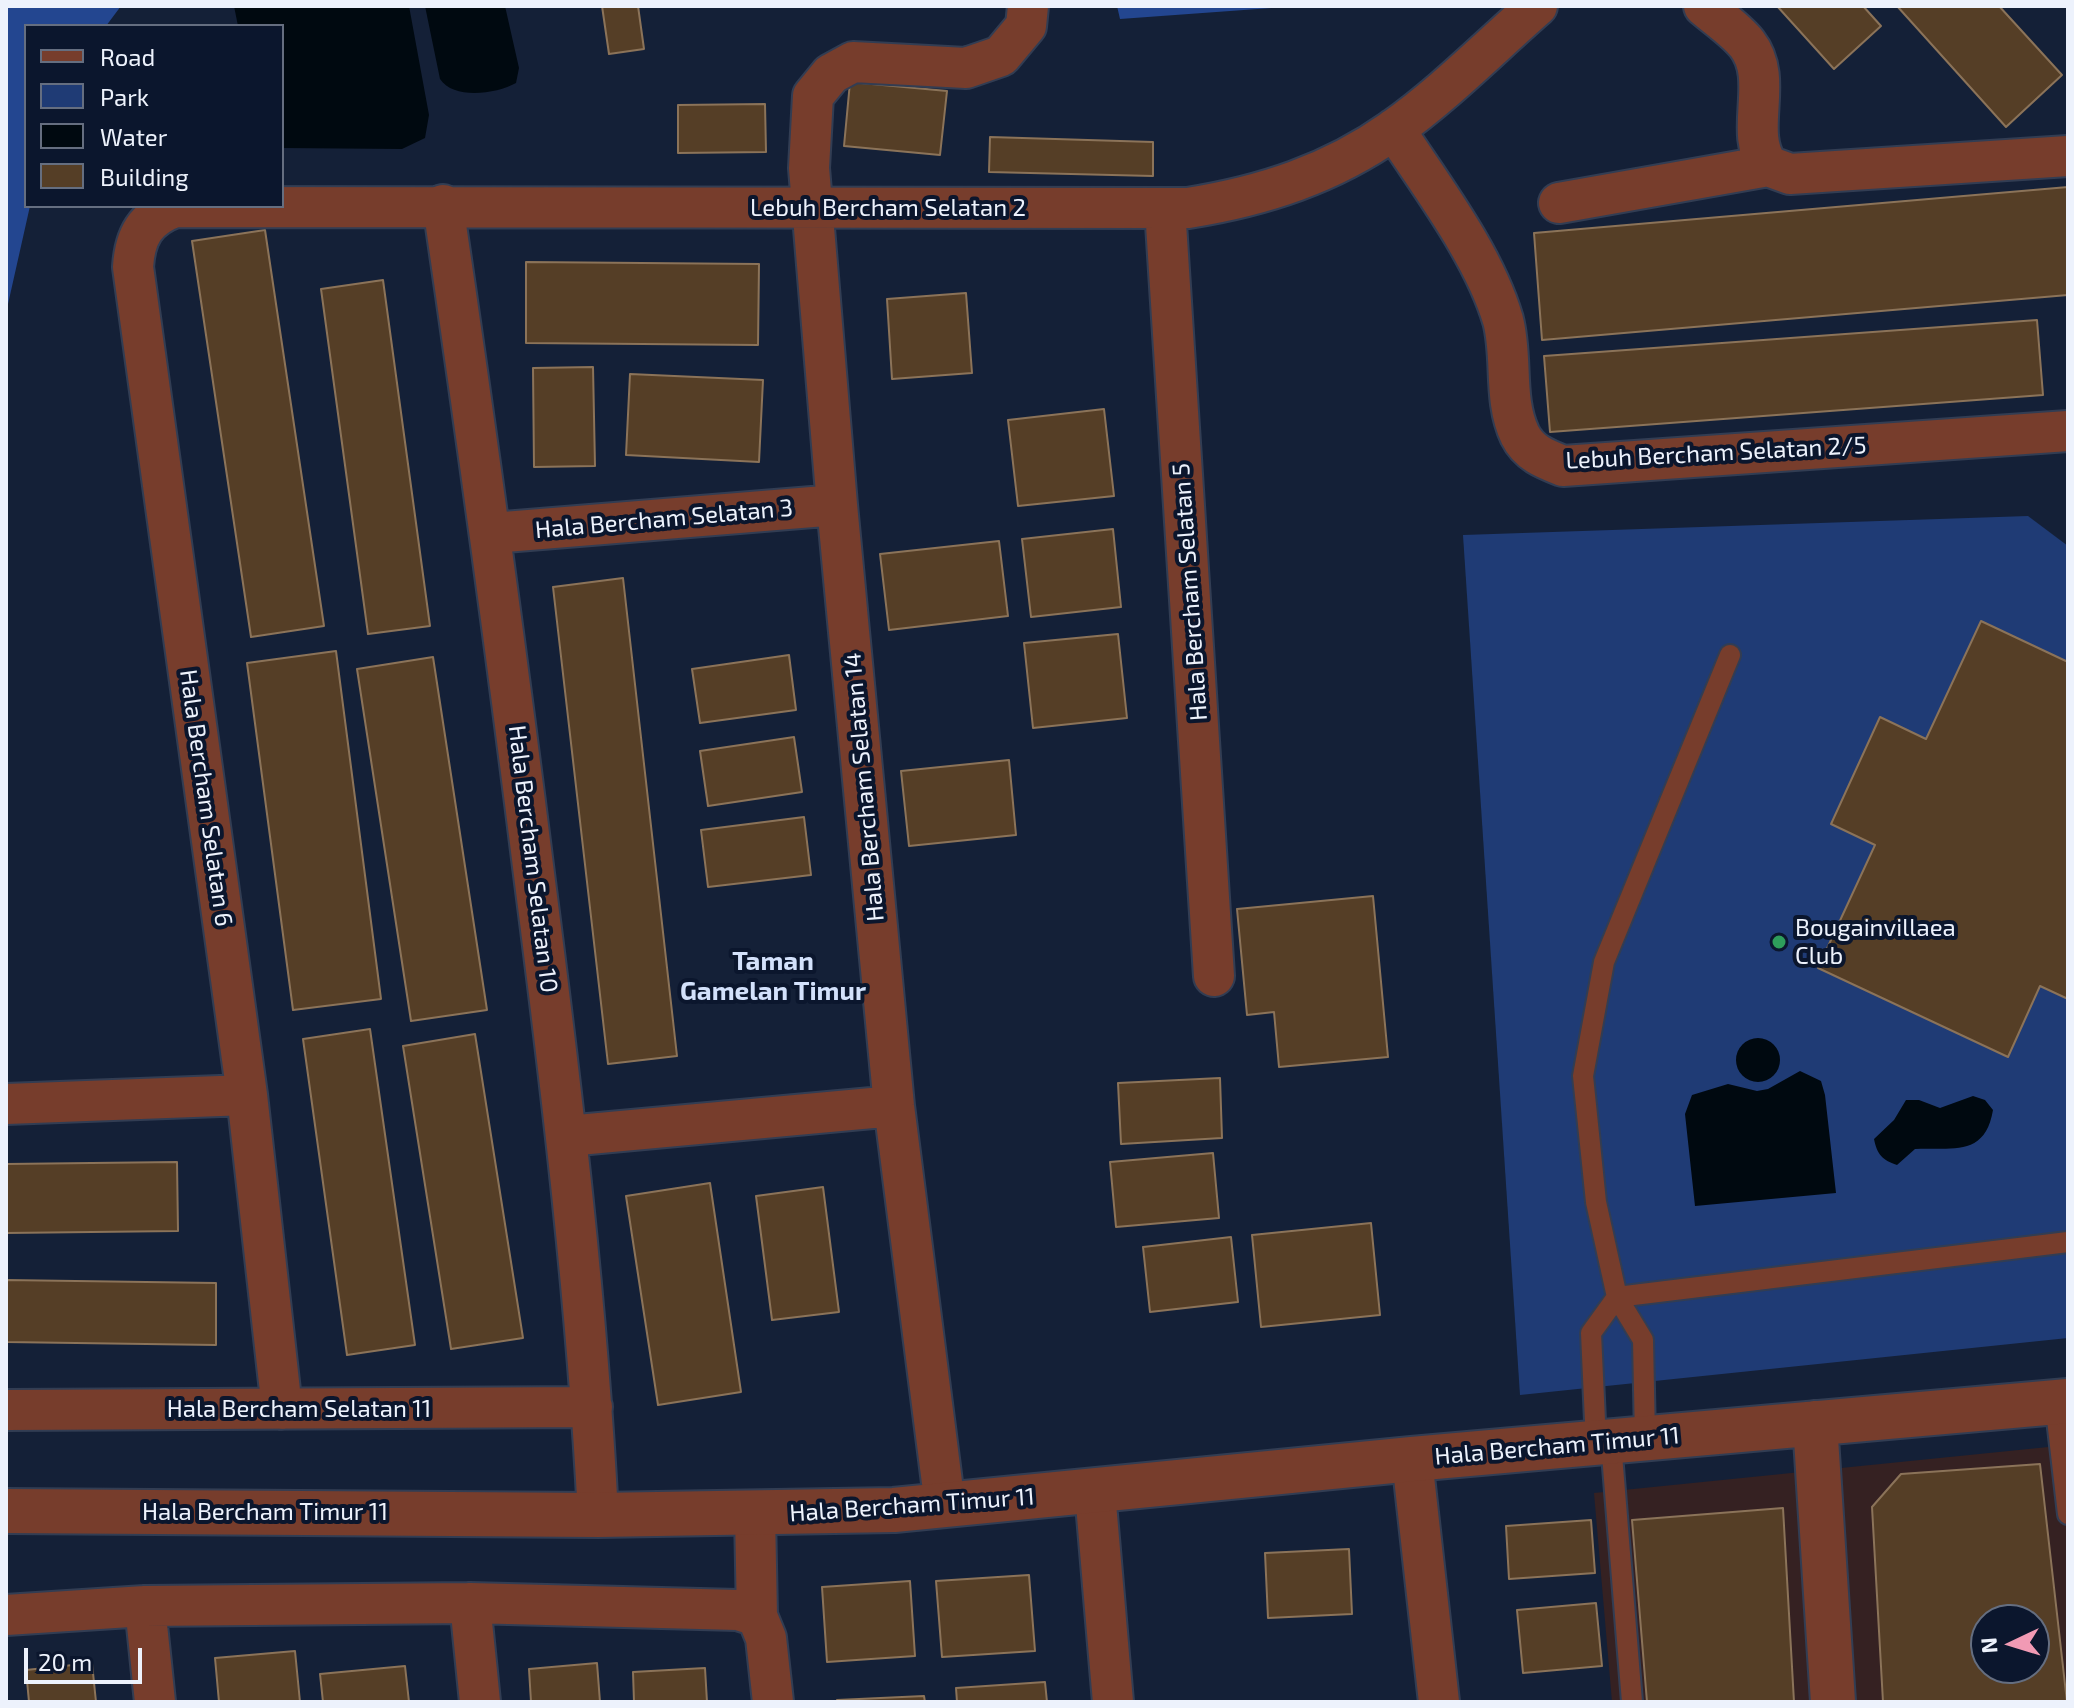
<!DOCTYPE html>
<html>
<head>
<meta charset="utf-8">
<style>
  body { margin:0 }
  #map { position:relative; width:2074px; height:1708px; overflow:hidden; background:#142037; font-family:"Exo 2",sans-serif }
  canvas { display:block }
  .frame { position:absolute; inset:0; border:8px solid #edf2fc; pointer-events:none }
  .legend { position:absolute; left:24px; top:24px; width:260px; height:184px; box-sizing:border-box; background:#0b162d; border:2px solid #656e80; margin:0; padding:10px 14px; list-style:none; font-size:24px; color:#edf2fc }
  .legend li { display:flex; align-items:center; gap:16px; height:40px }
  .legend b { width:40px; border:2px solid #656e80 }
  .north { position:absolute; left:1970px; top:1604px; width:80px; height:80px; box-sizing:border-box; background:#0b162d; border:2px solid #656e80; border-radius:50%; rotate:266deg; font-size:22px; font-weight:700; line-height:32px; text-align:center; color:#edf2fc }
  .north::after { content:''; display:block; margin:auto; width:28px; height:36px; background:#f19ab4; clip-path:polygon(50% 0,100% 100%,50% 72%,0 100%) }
  .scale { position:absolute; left:24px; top:1648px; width:118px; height:36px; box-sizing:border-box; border:4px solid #edf2fc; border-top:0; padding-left:10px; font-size:24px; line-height:28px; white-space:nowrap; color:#edf2fc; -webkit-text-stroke:6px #0b162d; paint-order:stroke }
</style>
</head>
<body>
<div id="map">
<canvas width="2074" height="1708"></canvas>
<div class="frame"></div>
<ul class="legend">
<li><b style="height:10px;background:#773d2c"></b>Road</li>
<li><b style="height:22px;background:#1f3b75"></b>Park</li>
<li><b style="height:22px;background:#000910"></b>Water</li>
<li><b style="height:22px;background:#553e26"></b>Building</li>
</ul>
<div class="north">N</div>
<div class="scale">20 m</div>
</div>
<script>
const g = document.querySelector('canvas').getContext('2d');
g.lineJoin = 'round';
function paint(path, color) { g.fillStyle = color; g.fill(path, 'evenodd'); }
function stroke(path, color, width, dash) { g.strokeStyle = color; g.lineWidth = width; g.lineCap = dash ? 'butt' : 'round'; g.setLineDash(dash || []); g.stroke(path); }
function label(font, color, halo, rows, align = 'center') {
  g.font = font + ' "Exo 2",sans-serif'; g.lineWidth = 8; g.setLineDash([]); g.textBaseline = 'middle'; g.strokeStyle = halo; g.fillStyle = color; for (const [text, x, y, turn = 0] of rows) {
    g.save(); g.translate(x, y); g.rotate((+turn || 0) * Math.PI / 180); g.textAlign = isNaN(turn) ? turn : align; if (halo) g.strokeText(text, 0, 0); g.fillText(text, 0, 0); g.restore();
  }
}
paint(new Path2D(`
  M 2068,1445 L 2068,1702 L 1612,1702 L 1594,1493 ZM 1986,1620 L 2034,1620 L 2034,1668 L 1986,1668 Z`), '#352122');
paint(new Path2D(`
  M 2028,516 L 2068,546 L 2068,1338 L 1520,1395 L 1463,535 Z`), '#1f3b75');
paint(new Path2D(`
  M 6,6 L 121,6 L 106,26 L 26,26 L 26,206 L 30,206 L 6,313 Z
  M 1117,6 L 1299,6 L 1120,19 Z`), '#234690');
paint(new Path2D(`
  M 234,6 L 409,6 L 429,115 L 425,138 L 402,149 L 282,148 L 282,26 L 238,26 Z
  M 425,6 L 505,6 L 519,68 L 516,83 C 496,94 454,100 440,79 Z
  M1736 1060a22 22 0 1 1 44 0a22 22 0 1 1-44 0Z
  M 1800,1071 L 1821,1081 L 1825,1095 L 1836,1193 L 1695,1206 L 1685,1114 L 1692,1095 L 1728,1084 L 1757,1091 L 1768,1089 Z
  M 1973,1096 L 1985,1100 L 1993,1110 C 1985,1158 1951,1147 1915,1149 L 1897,1165 C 1882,1160 1877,1154 1874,1139 L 1894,1120 L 1906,1100 L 1919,1100 L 1940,1108 Z`), '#000910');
const building = new Path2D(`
  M 602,6 L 638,6 L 644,49 L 609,54 Z
  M 1777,6 L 1863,6 L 1881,26 L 1834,69 Z
  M 1897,6 L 1999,6 L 2062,75 L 2006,127 Z
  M 850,82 L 947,91 L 940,155 L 844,146 Z
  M 765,104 L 766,152 L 678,153 L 678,105 Z
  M 990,137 L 1153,142 L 1153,176 L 989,172 Z
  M 2068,187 L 2068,295 L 1542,340 L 1534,233 Z
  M 265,230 L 324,626 L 251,637 L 192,241 Z
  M 526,262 L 759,264 L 758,345 L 526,343 Z
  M 383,280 L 430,626 L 368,634 L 321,289 Z
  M 966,293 L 972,373 L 892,379 L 887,299 Z
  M 2037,320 L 2043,395 L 1550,432 L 1544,356 Z
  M 593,367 L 595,466 L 534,467 L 533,368 Z
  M 630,374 L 763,380 L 759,462 L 626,455 Z
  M 1104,409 L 1114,496 L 1018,506 L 1008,420 Z
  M 1113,529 L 1121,607 L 1031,617 L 1022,539 Z
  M 999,541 L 1008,616 L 889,630 L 880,554 Z
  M 623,578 L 677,1056 L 608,1064 L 553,587 Z
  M 1981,621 L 2068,662 L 2068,999 L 2040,986 L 2008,1057 L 1818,968 L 1875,845 L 1831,824 L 1880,717 L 1926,739 Z
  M 1118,634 L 1127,718 L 1033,728 L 1024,643 Z
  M 336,651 L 381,999 L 293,1010 L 247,663 Z
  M 789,655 L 796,710 L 700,723 L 692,669 Z
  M 433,657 L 487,1010 L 411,1021 L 357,669 Z
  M 794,737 L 802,792 L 708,806 L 700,751 Z
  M 1009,760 L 1016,835 L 909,846 L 901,771 Z
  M 804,817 L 811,875 L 708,887 L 701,830 Z
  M 1373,896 L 1388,1057 L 1279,1067 L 1274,1012 L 1247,1015 L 1237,909 Z
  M 370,1029 L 415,1345 L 347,1355 L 303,1039 Z
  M 475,1034 L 523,1338 L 451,1349 L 403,1046 Z
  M 1220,1078 L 1222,1138 L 1121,1144 L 1118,1083 Z
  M 1213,1153 L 1219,1218 L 1116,1227 L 1110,1162 Z
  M 177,1162 L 178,1231 L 6,1233 L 6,1164 Z
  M 710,1183 L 741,1392 L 658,1405 L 626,1196 Z
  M 823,1187 L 839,1312 L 772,1320 L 756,1196 Z
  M 1371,1223 L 1380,1315 L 1261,1327 L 1252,1235 Z
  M 1231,1237 L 1238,1302 L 1150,1312 L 1143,1247 Z
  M 6,1280 L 216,1283 L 216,1345 L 6,1342 Z
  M 2040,1464 L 2067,1702 L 1883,1702 L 1872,1507 L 1901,1474 ZM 1986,1620 L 2034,1620 L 2034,1668 L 1986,1668 Z
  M 1783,1508 L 1794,1702 L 1647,1702 L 1632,1520 Z
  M 1591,1520 L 1595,1573 L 1509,1579 L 1506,1526 Z
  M 1349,1549 L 1352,1614 L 1268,1618 L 1265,1553 Z
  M 1029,1575 L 1035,1651 L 942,1657 L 936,1581 Z
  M 910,1581 L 915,1656 L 827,1662 L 822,1587 Z
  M 1596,1603 L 1602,1666 L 1523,1673 L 1517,1610 Z
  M 295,1651 L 300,1702 L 219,1702 L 215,1658 Z
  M 92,1663 L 96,1702 L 29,1702 L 26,1670 Z
  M 597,1663 L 600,1702 L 531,1702 L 529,1669 Z
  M 405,1666 L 409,1702 L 323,1702 L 320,1674 Z
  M 705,1668 L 707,1702 L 634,1702 L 633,1672 Z
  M 1045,1682 L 1047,1702 L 957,1702 L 956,1688 Z
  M 924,1696 L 925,1702 L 837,1702 L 837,1700 Z`);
paint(building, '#553e26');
stroke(building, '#8b7359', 2);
const service = new Path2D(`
  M 2055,1402 L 2068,1514
  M 1645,1438 L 1643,1340 L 1617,1297 L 1596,1202 L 1583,1076 L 1604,962 L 1730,655
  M 1611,1442 L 1632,1702
  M 1596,1443 L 1591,1333 L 1617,1297 L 2068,1242`);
const minor = new Path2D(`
  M 1704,6 C 1718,18 1736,30 1747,44 C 1775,80 1743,131 1768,166
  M 1394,129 C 1432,187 1484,255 1503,320 C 1513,358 1503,399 1520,435 C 1529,453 1545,459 1563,466 L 2068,431
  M 1559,203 L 1768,166 L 1790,174 L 2068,156
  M 443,205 C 476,430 507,656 535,882 C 562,1092 587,1303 598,1515
  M 1165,208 L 1214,976
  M 492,533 L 837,505
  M 6,1104 L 247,1095
  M 567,1136 L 894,1106
  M 282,1409 L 247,1095 L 133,267 C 135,236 145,218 175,207 L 1188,208 C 1263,196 1331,174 1393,130 C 1444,94 1490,47 1537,6
  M 6,1410 L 592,1407
  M 1412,1459 L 1439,1702
  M 1095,1492 L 1113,1702
  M 945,1506 L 894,1106 L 837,505 L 809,168 L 813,96 L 831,74 L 853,62 L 966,68 L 1001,56 L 1026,26 L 1028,6
  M 755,1514 L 757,1616
  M 470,1603 L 480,1702
  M 145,1606 L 155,1702
  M 6,1615 L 145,1606 L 470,1603 L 738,1610 L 757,1616 L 766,1638 L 773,1702`);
const tertiary = new Path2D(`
  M 1815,1423 L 1833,1702
  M 6,1511 L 598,1515 L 894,1510 L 1412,1459 L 2068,1401`);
stroke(service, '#323d53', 24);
stroke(minor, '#323d53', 44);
stroke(tertiary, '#323d53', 48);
stroke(service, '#773d2c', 20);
stroke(minor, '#773d2c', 40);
stroke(tertiary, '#773d2c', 44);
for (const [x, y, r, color] of [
  [1779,942,8,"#2e9e5b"]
]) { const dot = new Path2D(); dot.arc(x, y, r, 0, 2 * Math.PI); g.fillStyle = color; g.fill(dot); stroke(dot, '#0b162d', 3); }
label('24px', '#edf2fc', '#0b162d', [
  ["Lebuh Bercham Selatan 2",888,208],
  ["Lebuh Bercham Selatan 2/5",1716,453,-3],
  ["Hala Bercham Selatan 3",664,519,-5],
  ["Hala Bercham Selatan 5",1190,592,-94],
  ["Hala Bercham Selatan 14",864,787,-95],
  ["Hala Bercham Selatan 6",206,798,82],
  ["Hala Bercham Selatan 10",533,859,83],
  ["Hala Bercham Selatan 11",299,1409],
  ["Hala Bercham Timur 11",1557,1446,-5],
  ["Hala Bercham Timur 11",912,1505,-4],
  ["Hala Bercham Timur 11",265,1512]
]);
label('24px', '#edf2fc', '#0b162d', [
  ["Bougainvillaea",1795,928],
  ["Club",1795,956]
], 'left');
label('bold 26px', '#d3e1fb', '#0b162d', [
  ["Taman",773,961],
  ["Gamelan Timur",773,991]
]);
</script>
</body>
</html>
